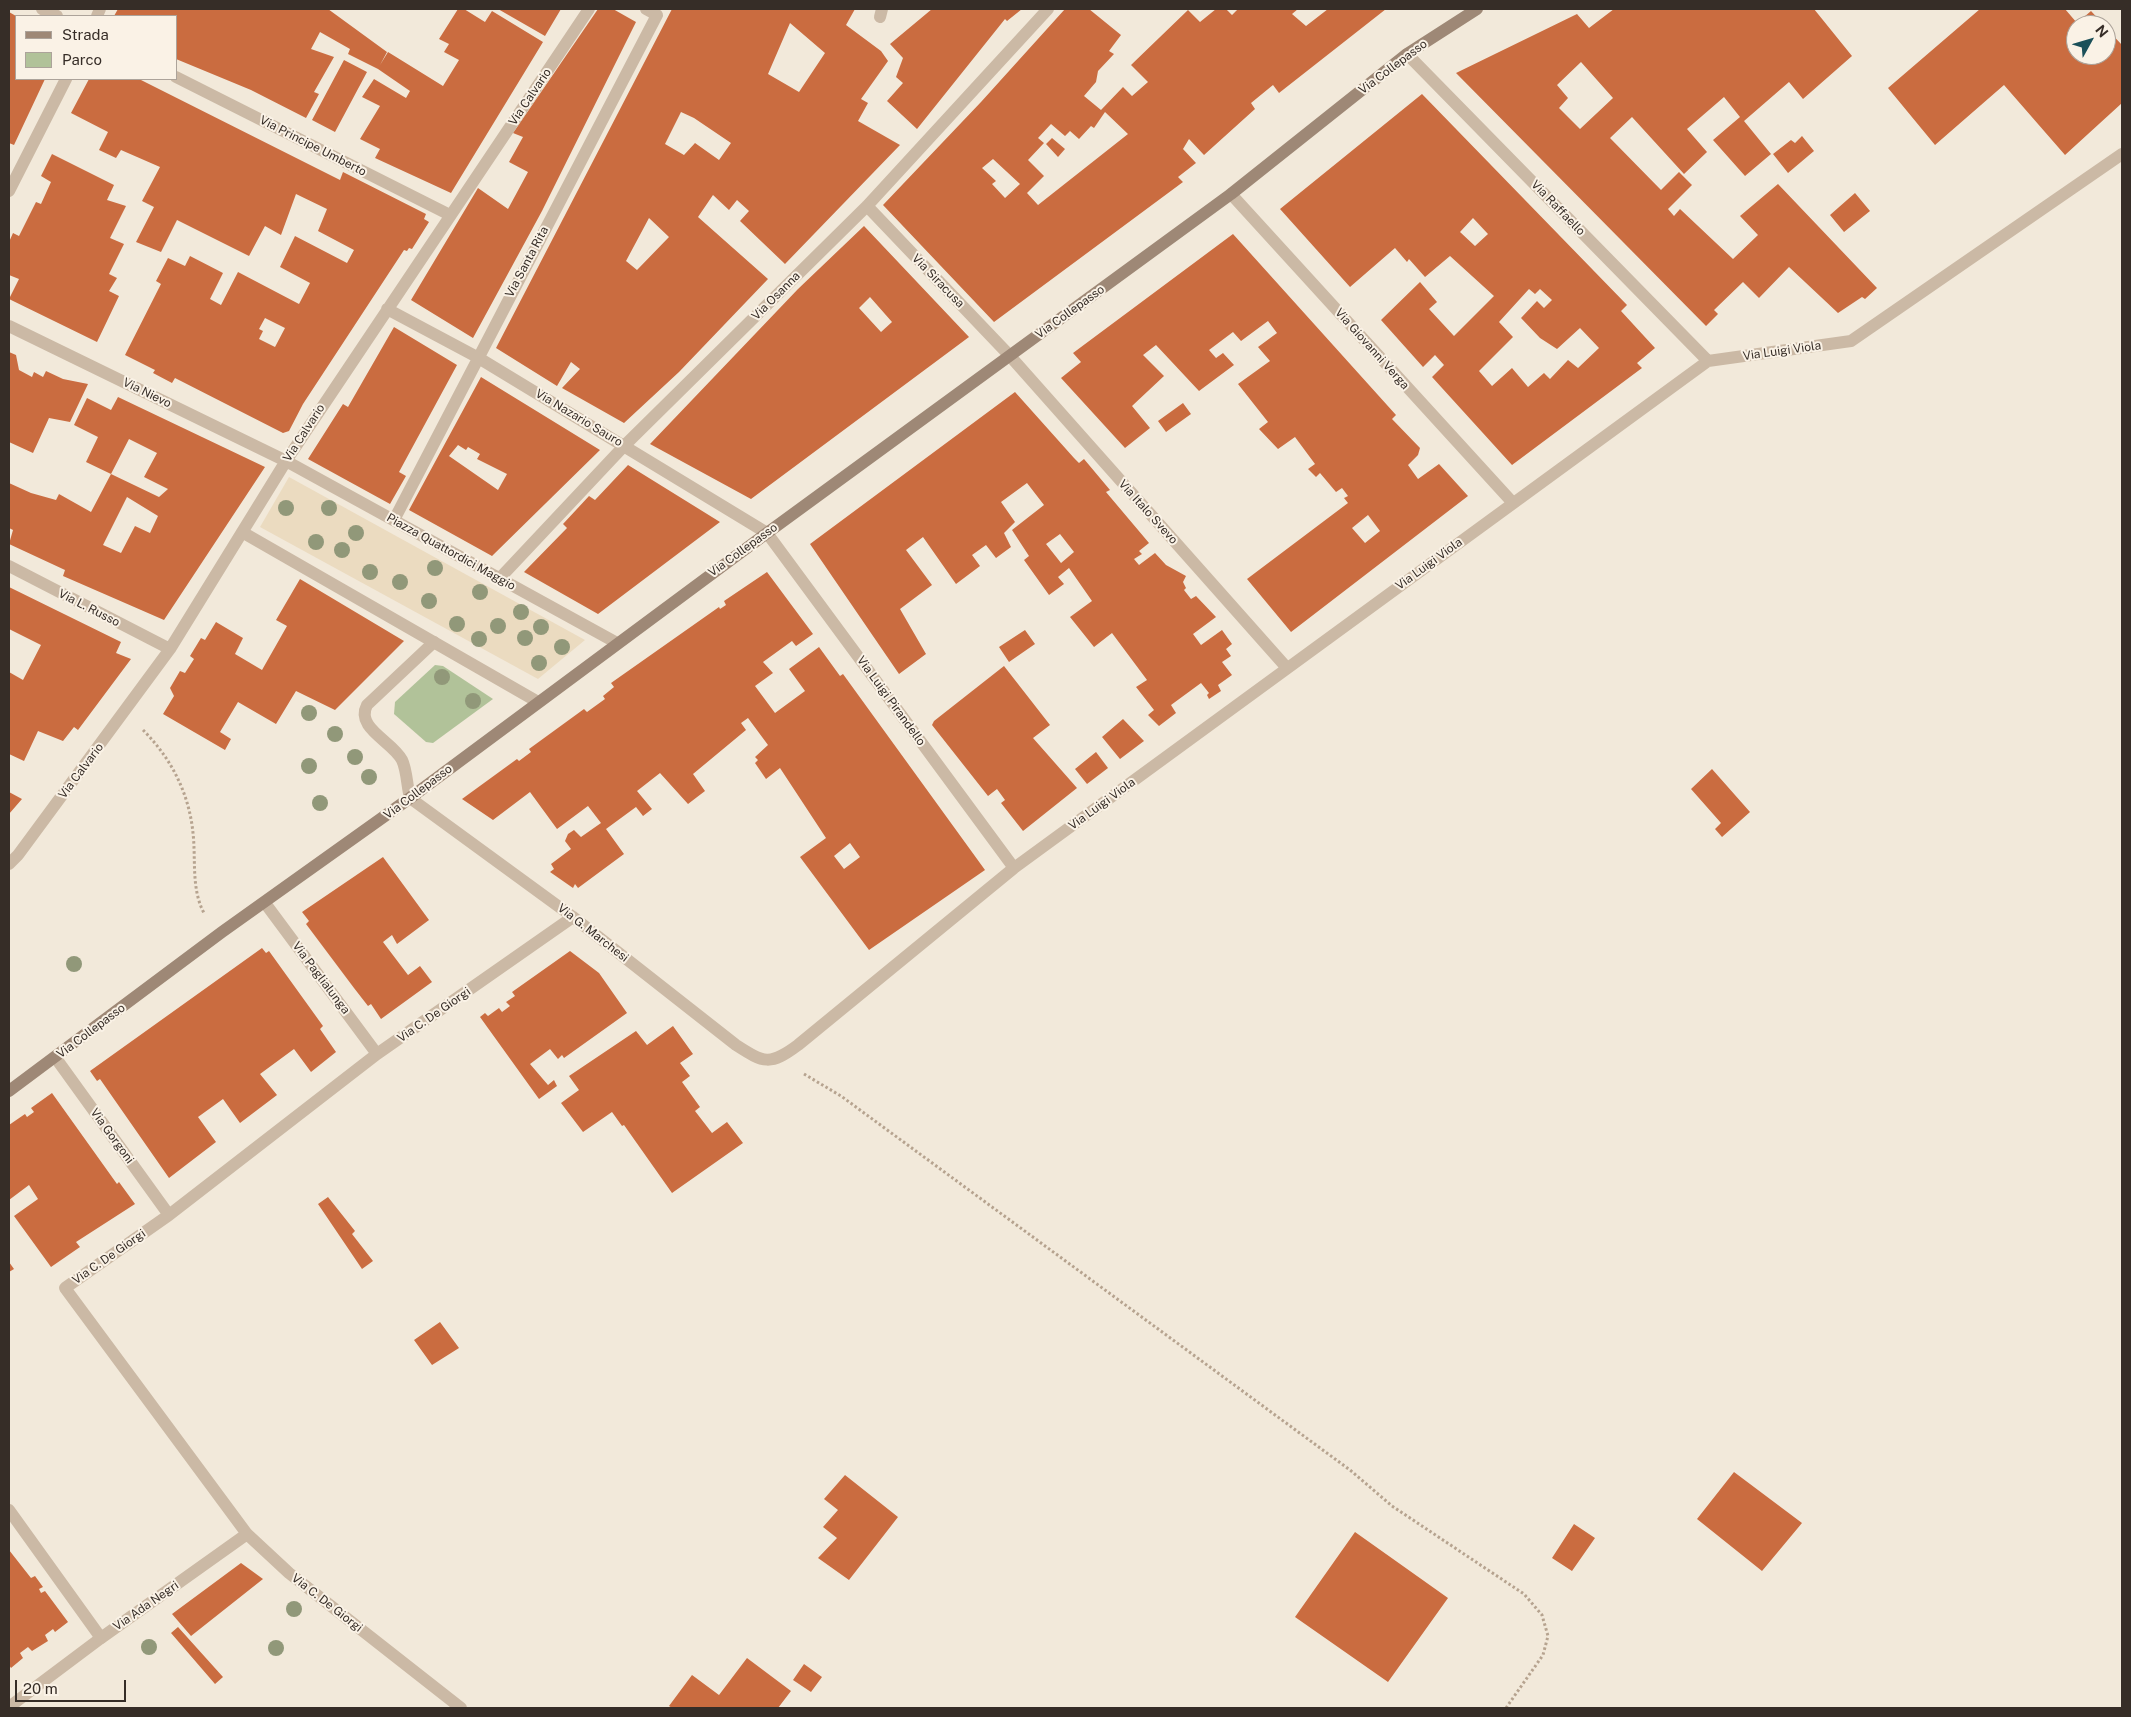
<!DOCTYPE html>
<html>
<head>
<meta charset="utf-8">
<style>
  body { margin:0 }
  #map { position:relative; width:2131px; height:1717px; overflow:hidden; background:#f2e9da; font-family:"Public Sans",sans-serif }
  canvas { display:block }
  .frame { position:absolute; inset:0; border:10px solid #362d27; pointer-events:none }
  .legend { position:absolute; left:15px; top:15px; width:162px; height:65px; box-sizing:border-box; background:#faf2e6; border:1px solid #aca39a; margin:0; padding:6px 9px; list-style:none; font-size:15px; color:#362d27 }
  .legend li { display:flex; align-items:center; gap:10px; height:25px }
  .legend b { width:25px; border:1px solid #aca39a }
  .north { position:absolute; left:2066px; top:15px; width:50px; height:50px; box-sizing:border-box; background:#faf2e6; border:1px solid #aca39a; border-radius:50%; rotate:51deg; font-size:14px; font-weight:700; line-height:20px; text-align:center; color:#362d27 }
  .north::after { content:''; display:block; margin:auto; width:18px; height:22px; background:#1b5059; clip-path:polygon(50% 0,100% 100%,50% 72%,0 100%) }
  .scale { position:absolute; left:15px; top:1680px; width:111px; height:22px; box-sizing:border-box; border:2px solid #362d27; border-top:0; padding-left:6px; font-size:15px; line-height:18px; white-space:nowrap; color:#362d27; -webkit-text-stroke:4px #faf2e6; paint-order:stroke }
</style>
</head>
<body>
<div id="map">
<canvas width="2131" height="1717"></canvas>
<div class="frame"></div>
<ul class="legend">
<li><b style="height:6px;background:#9e8876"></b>Strada</li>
<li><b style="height:14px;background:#b1c299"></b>Parco</li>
</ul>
<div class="north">N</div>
<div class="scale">20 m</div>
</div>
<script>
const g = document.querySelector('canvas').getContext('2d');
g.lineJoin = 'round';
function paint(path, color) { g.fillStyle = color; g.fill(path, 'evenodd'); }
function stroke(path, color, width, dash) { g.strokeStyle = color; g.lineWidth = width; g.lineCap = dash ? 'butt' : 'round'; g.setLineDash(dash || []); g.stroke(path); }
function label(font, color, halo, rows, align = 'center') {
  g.font = font + ' "Public Sans",sans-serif'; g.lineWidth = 4; g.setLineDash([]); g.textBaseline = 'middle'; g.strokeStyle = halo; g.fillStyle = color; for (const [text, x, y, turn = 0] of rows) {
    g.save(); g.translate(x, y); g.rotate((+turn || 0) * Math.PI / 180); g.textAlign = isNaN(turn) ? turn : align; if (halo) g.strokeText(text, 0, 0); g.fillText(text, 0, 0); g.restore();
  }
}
paint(new Path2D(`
  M 435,665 L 443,666 L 493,699 L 433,743 L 426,742 L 394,714 L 395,702 Z`), '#b1c299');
paint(new Path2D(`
  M 289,477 L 585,640 L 538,679 L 260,527 Z`), '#ebdbc0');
paint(new Path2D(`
  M 118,9 L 328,9 L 387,52 L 380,65 L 388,52 L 443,86 L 459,60 L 444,52 L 449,44 L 439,39 L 458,9 L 464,9 L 485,22 L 492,11 L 543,42 L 451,193 L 375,158 L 380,149 L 360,139 L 380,106 L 362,97 L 374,79 L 406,98 L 410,91 L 378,69 L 348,54 L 350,49 L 320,32 L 311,49 L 334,57 L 314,92 L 319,94 L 306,118 L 251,90 L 176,59 L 176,16 L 114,16 Z
  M 498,9 L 561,9 L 545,36 Z
  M 598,9 L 613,9 L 636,22 L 542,211 L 473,338 L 411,300 L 478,188 L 508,209 L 528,172 L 509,162 L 523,137 L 513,133 Z
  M 672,9 L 855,9 L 846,25 L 881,51 L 888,61 L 861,99 L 868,103 L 858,121 L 900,145 L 785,264 L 740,221 L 749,211 L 737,200 L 729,210 L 713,195 L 698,217 L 768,279 L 679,372 L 624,423 L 562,388 L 580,369 L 571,362 L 557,386 L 496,348 ZM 790,23 L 825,53 L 799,92 L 768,74 ZM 681,112 L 694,118 L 731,143 L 719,160 L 695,143 L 684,155 L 665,144 ZM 649,218 L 669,237 L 637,270 L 626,261 Z
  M 932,9 L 1022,9 L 1007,21 L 1005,19 L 917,129 L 887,101 L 903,83 L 896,77 L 903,58 L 890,44 Z
  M 1065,9 L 1089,9 L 1121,35 L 1109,51 L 1114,54 L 1098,71 L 1096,82 L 1084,96 L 1101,110 L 1123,87 L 1132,96 L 1148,82 L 1131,65 L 1188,10 L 1200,22 L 1216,9 L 1226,9 L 1232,15 L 1238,9 L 1298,9 L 1292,14 L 1306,26 L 1328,9 L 1386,9 L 1279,93 L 1273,85 L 1251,103 L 1255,109 L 1204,155 L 1189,139 L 1183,149 L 1196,163 L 1178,177 L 1183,182 L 994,322 L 883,205 L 981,102 ZM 1105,112 L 1128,134 L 1038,205 L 1027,193 L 1044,176 L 1028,160 L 1044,143 L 1038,138 L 1051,124 L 1065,136 L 1070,131 L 1079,139 L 1091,126 L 1094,128 ZM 993,159 L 1020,184 L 1005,198 L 992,184 L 996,181 L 982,168 Z
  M 1614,9 L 1814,9 L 1852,56 L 1803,99 L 1789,82 L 1744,121 L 1771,154 L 1745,176 L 1713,140 L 1740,117 L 1724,97 L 1687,129 L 1707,152 L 1684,174 L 1632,117 L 1610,138 L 1661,190 L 1679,172 L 1692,185 L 1668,209 L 1674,216 L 1680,209 L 1733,259 L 1758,235 L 1740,216 L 1778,184 L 1877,288 L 1865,299 L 1862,297 L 1838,313 L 1789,267 L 1759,298 L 1743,282 L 1714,310 L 1718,314 L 1706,326 L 1456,73 L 1577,14 L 1589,28 ZM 1581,62 L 1613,98 L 1580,129 L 1559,108 L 1568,98 L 1557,85 Z
  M 1980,9 L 2065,9 L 2077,23 L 2091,11 L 2104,25 L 2076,25 L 2076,55 L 2106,55 L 2106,28 L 2122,45 L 2122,103 L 2065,155 L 2004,85 L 1935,145 L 1888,88 Z
  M 9,12 L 16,16 L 16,79 L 45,79 L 14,145 L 9,143 Z
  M 344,60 L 367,72 L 335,132 L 312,120 Z
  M 89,79 L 139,79 L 340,180 L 343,172 L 426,214 L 424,219 L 429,222 L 412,249 L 409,248 L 407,251 L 404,250 L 303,404 L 289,431 L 283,433 L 175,378 L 172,383 L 153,373 L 155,370 L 125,355 L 161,284 L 156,281 L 168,258 L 185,266 L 190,256 L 223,273 L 210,299 L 221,305 L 238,272 L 299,304 L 310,283 L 280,267 L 295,236 L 347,263 L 354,250 L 318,231 L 327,209 L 296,194 L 281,235 L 265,226 L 249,256 L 177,220 L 161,252 L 136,242 L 154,207 L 142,201 L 160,167 L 121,150 L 116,158 L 99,150 L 108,132 L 71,113 ZM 265,318 L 285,328 L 275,347 L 259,339 L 263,331 L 259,329 Z
  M 1422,94 L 1627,305 L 1621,311 L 1655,348 L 1637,363 L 1642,368 L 1512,465 L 1432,377 L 1444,365 L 1435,355 L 1423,367 L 1381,320 L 1420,282 L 1437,302 L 1429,309 L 1454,336 L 1494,296 L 1450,256 L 1425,277 L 1409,259 L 1407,262 L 1395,248 L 1350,287 L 1280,209 ZM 1473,218 L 1488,234 L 1475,246 L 1460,232 ZM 1529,289 L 1535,294 L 1540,289 L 1552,300 L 1544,308 L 1537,301 L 1521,318 L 1540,338 L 1557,349 L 1580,328 L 1599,348 L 1578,368 L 1568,360 L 1550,379 L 1544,373 L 1528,387 L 1512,368 L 1492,386 L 1479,371 L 1513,337 L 1499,322 Z
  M 1802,136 L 1814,151 L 1788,173 L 1773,154 L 1791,140 L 1795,143 Z
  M 1052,138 L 1065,149 L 1058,157 L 1046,144 Z
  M 52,154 L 114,185 L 107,200 L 126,206 L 110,238 L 124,244 L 109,274 L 117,278 L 109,291 L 119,296 L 97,342 L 9,299 L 19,279 L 9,275 L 9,242 L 13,233 L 19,236 L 36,202 L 41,204 L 51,182 L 41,176 Z
  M 1855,193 L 1870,211 L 1844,232 L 1830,215 Z
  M 864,226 L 969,337 L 751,499 L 650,444 L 798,289 ZM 870,297 L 892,322 L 881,332 L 859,308 Z
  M 1233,234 L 1396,415 L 1392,419 L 1420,448 L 1418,455 L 1408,465 L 1418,479 L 1439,464 L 1468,496 L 1291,632 L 1247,579 L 1348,503 L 1344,498 L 1348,496 L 1342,488 L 1336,492 L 1320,473 L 1316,477 L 1308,469 L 1315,464 L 1295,437 L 1278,449 L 1259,429 L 1268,422 L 1238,384 L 1270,361 L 1258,347 L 1277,333 L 1268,321 L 1241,341 L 1233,332 L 1209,350 L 1216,358 L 1223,353 L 1234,365 L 1199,391 L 1156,345 L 1143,355 L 1164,376 L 1132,406 L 1150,428 L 1125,448 L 1061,378 L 1081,362 L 1073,353 ZM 1368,515 L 1380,531 L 1365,543 L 1352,528 Z
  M 394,327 L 457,365 L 399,472 L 406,476 L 390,504 L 308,459 L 343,404 L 348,407 Z
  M 9,352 L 16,355 L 19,370 L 32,377 L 34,372 L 43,377 L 46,371 L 63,379 L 88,384 L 70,422 L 49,418 L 33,453 L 9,442 Z
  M 481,377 L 600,450 L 492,556 L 409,510 ZM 458,445 L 466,450 L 468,447 L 480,454 L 477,459 L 507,474 L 498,490 L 449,456 Z
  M 1015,392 L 1074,458 L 1079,463 L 1084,459 L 1110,490 L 1106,492 L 1149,543 L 1139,551 L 1142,554 L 1134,559 L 1139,565 L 1155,553 L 1166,565 L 1186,576 L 1183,582 L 1186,588 L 1184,590 L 1191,599 L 1196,596 L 1216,617 L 1193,634 L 1201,645 L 1222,630 L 1232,644 L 1226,649 L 1231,656 L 1222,662 L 1232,675 L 1218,685 L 1221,691 L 1209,699 L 1207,695 L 1209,693 L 1201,683 L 1171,705 L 1176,713 L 1159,726 L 1148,715 L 1154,710 L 1136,687 L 1147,680 L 1112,633 L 1094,647 L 1070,617 L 1092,601 L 1069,568 L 1058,577 L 1064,584 L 1049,595 L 1024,560 L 1029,556 L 1012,530 L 1044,505 L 1027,483 L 1001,502 L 1015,522 L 1004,533 L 1011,547 L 996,558 L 986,545 L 972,555 L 980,566 L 956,584 L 923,537 L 906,550 L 932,585 L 900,609 L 926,654 L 899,674 L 810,544 ZM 1060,534 L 1074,552 L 1061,563 L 1046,544 Z
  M 118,397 L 265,467 L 164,620 L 63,576 L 65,570 L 9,544 L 13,530 L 9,528 L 9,483 L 31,493 L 56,500 L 59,494 L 91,512 L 111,474 L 159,497 L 168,489 L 144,477 L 157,453 L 129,439 L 111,474 L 86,462 L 98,437 L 74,425 L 87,398 L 111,410 ZM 127,497 L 158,516 L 150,533 L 135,526 L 121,553 L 103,545 Z
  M 1183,403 L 1191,414 L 1166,432 L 1158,421 Z
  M 628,465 L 720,522 L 598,614 L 524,572 L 567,528 L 563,524 L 589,496 L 595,500 Z
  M 767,572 L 813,634 L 796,646 L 792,641 L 763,662 L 773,673 L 755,686 L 775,713 L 805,691 L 789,669 L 819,647 L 840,676 L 843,674 L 985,870 L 869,950 L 800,857 L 826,838 L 780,768 L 766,779 L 755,763 L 758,760 L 755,757 L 768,745 L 748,718 L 741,723 L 746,730 L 693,774 L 705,791 L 688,804 L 660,773 L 637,791 L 652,809 L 643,816 L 636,807 L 606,829 L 624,854 L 578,888 L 575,884 L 573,888 L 550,872 L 554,869 L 551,864 L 571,849 L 565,841 L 568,834 L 574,830 L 581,837 L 601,823 L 588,806 L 557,829 L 530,792 L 493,820 L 462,799 L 517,759 L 519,761 L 531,752 L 529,749 L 584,709 L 587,712 L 605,699 L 603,696 L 614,687 L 611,683 L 719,607 L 720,609 L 726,605 L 724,601 ZM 850,843 L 860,857 L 844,869 L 834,856 Z
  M 300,579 L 404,641 L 335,710 L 296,691 L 276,724 L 238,702 L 220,732 L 231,739 L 225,750 L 163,714 L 174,696 L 170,688 L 180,671 L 185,673 L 194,659 L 190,656 L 201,638 L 205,640 L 216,622 L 243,638 L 235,654 L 262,670 L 287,626 L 276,620 Z
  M 9,587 L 121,642 L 116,653 L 131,659 L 78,730 L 74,727 L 63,741 L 38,731 L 24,761 L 9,754 L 9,672 L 23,680 L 41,645 L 9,629 Z
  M 1025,630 L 1035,644 L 1009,662 L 999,647 Z
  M 1004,666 L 1050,725 L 1033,738 L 1077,788 L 1023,831 L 1001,803 L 1005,800 L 997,789 L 988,796 L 932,725 L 934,721 Z
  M 1123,719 L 1144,741 L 1120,759 L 1102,737 Z
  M 1096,752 L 1108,768 L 1087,784 L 1075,769 Z
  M 1712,769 L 1750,812 L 1722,837 L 1715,829 L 1721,823 L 1691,789 Z
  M 9,792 L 22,799 L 9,814 Z
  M 383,857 L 429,920 L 397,944 L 392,935 L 383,942 L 408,975 L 420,966 L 432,982 L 381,1019 L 371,1004 L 368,1006 L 354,988 L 306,924 L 309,921 L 302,912 Z
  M 262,948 L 266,953 L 269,951 L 323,1026 L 320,1029 L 336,1052 L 311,1072 L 294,1049 L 260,1074 L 277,1095 L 240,1123 L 223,1099 L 198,1117 L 216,1142 L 169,1178 L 100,1079 L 97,1081 L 90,1071 Z
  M 570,951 L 599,973 L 627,1013 L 564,1058 L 562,1055 L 558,1059 L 550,1049 L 530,1064 L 548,1085 L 554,1080 L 557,1086 L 539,1099 L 480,1017 L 485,1013 L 488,1016 L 499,1008 L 502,1012 L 510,1006 L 506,1002 L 515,996 L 512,992 Z
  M 673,1026 L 693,1054 L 680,1063 L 690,1076 L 682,1082 L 700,1107 L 695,1111 L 712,1133 L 727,1122 L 743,1143 L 672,1193 L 624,1125 L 622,1126 L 612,1112 L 583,1132 L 561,1103 L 579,1090 L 569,1076 L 636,1031 L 647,1045 Z
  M 52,1093 L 117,1184 L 119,1182 L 135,1204 L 76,1242 L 80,1247 L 51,1267 L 14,1216 L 38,1199 L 29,1185 L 9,1200 L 9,1125 L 25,1114 L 27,1117 L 34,1112 L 31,1108 Z
  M 328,1197 L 355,1231 L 352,1234 L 373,1261 L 362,1269 L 318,1204 Z
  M 9,1262 L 14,1269 L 9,1272 Z
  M 440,1322 L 459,1348 L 432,1365 L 414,1340 Z
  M 1734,1472 L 1802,1523 L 1762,1571 L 1697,1519 Z
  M 845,1475 L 898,1517 L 849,1580 L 818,1558 L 837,1538 L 823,1527 L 838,1510 L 824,1499 Z
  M 1574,1524 L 1595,1538 L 1572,1571 L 1552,1558 Z
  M 1355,1532 L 1448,1598 L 1388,1682 L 1295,1617 Z
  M 9,1550 L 31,1578 L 35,1576 L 43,1587 L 39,1589 L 41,1593 L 45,1591 L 68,1622 L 55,1632 L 53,1629 L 45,1635 L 48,1641 L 32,1651 L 28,1647 L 20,1653 L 23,1658 L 11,1668 L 9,1665 Z
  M 241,1563 L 263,1579 L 191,1636 L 172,1614 Z
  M 178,1627 L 223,1677 L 215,1684 L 171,1633 Z
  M 747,1658 L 791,1691 L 778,1708 L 672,1708 L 669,1706 L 692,1675 L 719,1695 Z
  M 804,1664 L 822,1677 L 811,1692 L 793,1680 Z`), '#ca6c40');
stroke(new Path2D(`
  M 143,730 C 171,758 189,793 193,833 C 196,859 191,889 204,913
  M 804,1074 L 841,1096 L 1350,1470 L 1392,1506 L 1524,1594 L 1542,1615 L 1548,1636 L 1543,1655 L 1506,1708`), '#b6a38f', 3, [2.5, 2.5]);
stroke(new Path2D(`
  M 410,798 C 407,787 407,770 402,760 C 392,741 355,728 367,705 L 434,642
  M 9,1707 L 101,1638`), '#cbb9a5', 12);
stroke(new Path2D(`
  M 42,9 L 57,16
  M 97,16 L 100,9
  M 880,17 L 882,9
  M 1407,54 L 1708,361
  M 176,77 L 450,215
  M 9,191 L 66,79
  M 1231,194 L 1513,503
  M 867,206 L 1010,356 L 1287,668
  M 387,309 L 477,357 L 767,533 L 1014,868
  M 9,326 L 286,461 L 617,643
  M 394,520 L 657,15 L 646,9
  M 242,532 L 538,702
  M 9,566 L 170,649
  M 499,579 L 624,446 L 867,206 L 1048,9
  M 410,798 L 573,917 L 736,1045 C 764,1063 770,1066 798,1045 L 1014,868 L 1708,361 L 1851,341 L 2122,154
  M 9,864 L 18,855 L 170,649 L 286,461 L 589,9
  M 265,903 L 377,1054
  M 55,1057 L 169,1215
  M 9,1510 L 101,1638 L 247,1534
  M 461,1708 L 289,1573 L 247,1534 L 65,1288 L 169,1215 L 377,1054 L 573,917`), '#cbb9a5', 12);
stroke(new Path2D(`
  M 9,1091 L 222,932 L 410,798 L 767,533 L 1231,194 L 1407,54 L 1477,9`), '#9e8876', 12);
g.fillStyle = '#919879';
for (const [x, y] of [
  [286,508],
  [329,508],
  [356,533],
  [316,542],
  [342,550],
  [435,568],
  [370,572],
  [400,582],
  [480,592],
  [429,601],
  [521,612],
  [457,624],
  [498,626],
  [541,627],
  [525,638],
  [479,639],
  [562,647],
  [539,663],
  [442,677],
  [473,701],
  [309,713],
  [335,734],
  [355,757],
  [309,766],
  [369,777],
  [320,803],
  [74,964],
  [294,1609],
  [149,1647],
  [276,1648]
]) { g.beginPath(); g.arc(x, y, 8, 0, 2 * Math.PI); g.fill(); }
label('12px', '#362d27', '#faf2e6', [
  ["Via Collepasso",1393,67,-37],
  ["Via Calvario",530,97,-56],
  ["Via Principe Umberto",313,146,27],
  ["Via Raffaello",1558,208,46],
  ["Via Santa Rita",527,262,-62],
  ["Via Siracusa",938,281,46],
  ["Via Osanna",776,296,-45],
  ["Via Collepasso",1070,312,-36],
  ["Via Giovanni Verga",1372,349,48],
  ["Via Luigi Viola",1782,351,-8],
  ["Via Nievo",147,393,26],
  ["Via Nazario Sauro",579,418,31],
  ["Via Calvario",304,433,-57],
  ["Via Italo Svevo",1148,512,48],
  ["Via Collepasso",743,550,-36],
  ["Piazza Quattordici Maggio",451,552,29],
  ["Via Luigi Viola",1429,564,-36],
  ["Via L. Russo",89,608,27],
  ["Via Luigi Pirandello",891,701,54],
  ["Via Calvario",81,771,-53],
  ["Via Collepasso",418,792,-37],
  ["Via Luigi Viola",1102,804,-36],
  ["Via G. Marchesi",593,933,38],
  ["Via Paglialunga",321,978,53],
  ["Via C. De Giorgi",434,1015,-35],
  ["Via Collepasso",91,1031,-37],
  ["Via Gorgoni",112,1136,54],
  ["Via C. De Giorgi",109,1257,-35],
  ["Via C. De Giorgi",327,1603,38],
  ["Via Ada Negri",146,1606,-35]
]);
</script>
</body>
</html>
